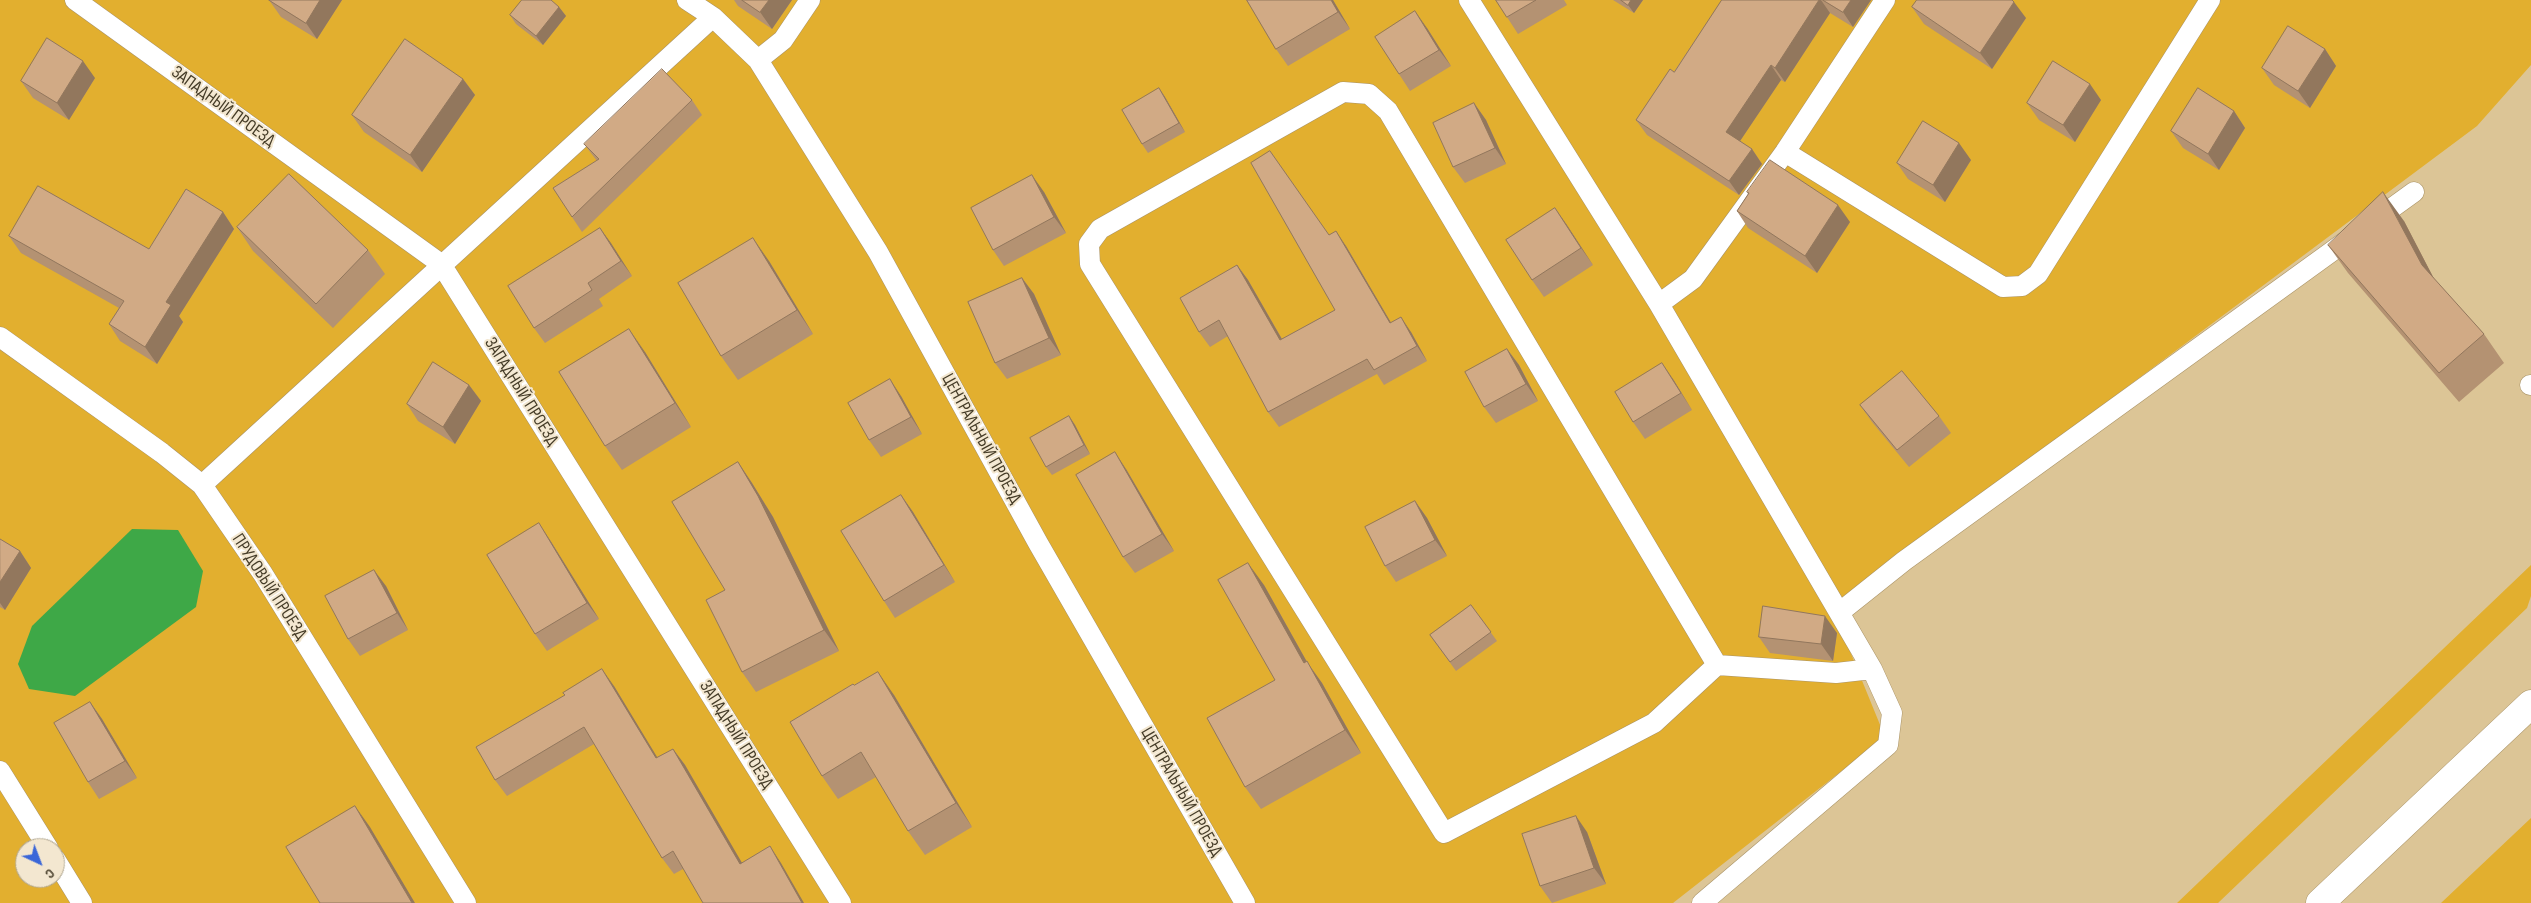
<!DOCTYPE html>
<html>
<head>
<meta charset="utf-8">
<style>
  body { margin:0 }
  #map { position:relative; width:2531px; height:903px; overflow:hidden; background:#dcc596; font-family:"Sofia Sans Condensed",sans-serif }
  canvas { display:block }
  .north { position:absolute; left:15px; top:838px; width:50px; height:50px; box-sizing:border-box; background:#f3e7d0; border:1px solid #ada38d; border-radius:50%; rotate:137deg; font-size:14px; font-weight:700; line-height:20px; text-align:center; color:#453c28 }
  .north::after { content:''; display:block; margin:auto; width:18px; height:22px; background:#3b67d8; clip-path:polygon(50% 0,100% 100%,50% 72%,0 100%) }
</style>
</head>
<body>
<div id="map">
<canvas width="2531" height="903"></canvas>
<div class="north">С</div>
</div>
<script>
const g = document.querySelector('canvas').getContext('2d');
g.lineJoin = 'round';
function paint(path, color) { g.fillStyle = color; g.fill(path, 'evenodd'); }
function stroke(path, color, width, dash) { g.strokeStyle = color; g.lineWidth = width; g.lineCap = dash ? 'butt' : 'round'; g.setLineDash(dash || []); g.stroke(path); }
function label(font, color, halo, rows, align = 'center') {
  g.font = font + ' "Sofia Sans Condensed",sans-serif'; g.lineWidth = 4; g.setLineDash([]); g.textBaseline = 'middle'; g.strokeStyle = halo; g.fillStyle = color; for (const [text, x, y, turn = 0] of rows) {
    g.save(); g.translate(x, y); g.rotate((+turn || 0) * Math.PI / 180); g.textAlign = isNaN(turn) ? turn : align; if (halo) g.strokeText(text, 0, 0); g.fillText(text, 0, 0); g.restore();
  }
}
paint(new Path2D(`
  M 0,0 L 2531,0 L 2531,65 L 2477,126 L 1832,607 L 1885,737 L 1673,903 L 0,903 ZM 25,848 L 55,848 L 55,878 L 25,878 Z
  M 2531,565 L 2531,596 L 2527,608 L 2218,903 L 2177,903 Z
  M 2531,818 L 2531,903 L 2441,903 Z`), '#e2af2f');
paint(new Path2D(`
  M 132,529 L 178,530 L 203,571 L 196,607 L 75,696 L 29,689 L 18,664 L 32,626 Z`), '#3ea847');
const lane = new Path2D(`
  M 75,0 L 441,264 L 841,903
  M 687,0 L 713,17 L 758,60 L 878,252 L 1038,543 L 1245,903
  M 1469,0 L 1659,304 L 1872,669 L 1892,713 L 1888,745 L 1702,903
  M 758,60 L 783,40 L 810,0
  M 1785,152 L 2003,287 L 2022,286 L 2038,274 L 2210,0
  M 1659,304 L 1693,279 L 1785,152 L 1885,0
  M 0,337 L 162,453 L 202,485 L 263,574 L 466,903
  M 2530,385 L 2531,385
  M 202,485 L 713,17
  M 1840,612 L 1904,561 L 2414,192
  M 1717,665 L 1388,111 L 1369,94 L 1343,92 L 1100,229 L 1089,244 L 1090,264 L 1444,833 L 1654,723 L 1717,665 L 1836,673 L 1872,669
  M 0,771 L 48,848
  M 55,859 L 82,903`);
const secondary = new Path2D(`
  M 2320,903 L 2531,704`);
stroke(lane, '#aa9366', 21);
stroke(secondary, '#aa9366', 29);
stroke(lane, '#fff', 20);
stroke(secondary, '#fff', 28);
paint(new Path2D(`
  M 269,0 L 342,0 L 317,39 L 281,17 Z
  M 734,0 L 792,0 L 772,29 L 738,6 Z
  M 1247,0 L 1333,0 L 1350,29 L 1288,66 L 1276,49 Z
  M 1496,0 L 1564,0 L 1567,5 L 1518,34 Z
  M 1613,0 L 1643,0 L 1634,13 Z
  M 1722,0 L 1871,0 L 1853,27 L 1830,13 L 1785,82 L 1781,80 L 1740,141 L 1752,149 L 1762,164 L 1739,195 L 1647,135 L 1636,120 L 1674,72 Z
  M 559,7 L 566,16 L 543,45 L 516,24 L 510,15 Z
  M 1912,7 L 2026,18 L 1992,69 L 1924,24 Z
  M 1427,28 L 1451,66 L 1410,91 L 1399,74 Z
  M 2325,49 L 2336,66 L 2310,108 L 2274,85 L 2262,68 Z
  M 95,78 L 69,120 L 33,98 L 21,81 Z
  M 463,79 L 475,95 L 422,172 L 364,132 L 352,115 Z
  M 1159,88 L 1165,97 L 1185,132 L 1148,153 L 1142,144 Z
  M 692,100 L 702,115 L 582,232 L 572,217 L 597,161 L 584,144 Z
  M 2101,100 L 2075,142 L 2039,120 L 2027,103 Z
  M 1474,103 L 1486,120 L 1506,164 L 1465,183 L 1453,167 Z
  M 2234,111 L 2245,128 L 2219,170 L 2183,148 L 2171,131 Z
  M 1971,160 L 1945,202 L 1908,179 L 1897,163 Z
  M 1044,192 L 1066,233 L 1004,266 L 993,250 Z
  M 1747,192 L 1850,222 L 1817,273 L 1748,228 L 1737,211 L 1748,194 Z
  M 1555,208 L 1593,265 L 1544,297 L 1532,280 Z
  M 223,212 L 234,229 L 179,316 L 183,322 L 157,364 L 120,341 L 109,324 L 119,308 L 21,253 L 9,236 L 149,249 Z
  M 2404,221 L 2434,279 L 2484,334 L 2504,363 L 2459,402 L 2348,273 L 2328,245 Z
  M 237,227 L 368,250 L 385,274 L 333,328 L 253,251 Z
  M 600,228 L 632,276 L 599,299 L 603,306 L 545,343 L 534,328 Z
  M 1329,235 L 1346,246 L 1391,323 L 1411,332 L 1427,361 L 1384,385 L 1377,374 L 1279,427 L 1268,412 L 1228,336 L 1210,347 L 1199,332 L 1237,265 L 1248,280 L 1282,339 L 1335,310 Z
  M 769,261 L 813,334 L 738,380 L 721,356 Z
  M 1022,278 L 1034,294 L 1061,355 L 1007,379 L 995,363 Z
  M 1507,349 L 1519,365 L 1538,401 L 1496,423 L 1484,407 Z
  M 645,352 L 691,427 L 622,470 L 605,446 Z
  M 1673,379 L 1692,410 L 1645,439 L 1633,422 Z
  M 469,385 L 481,401 L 455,444 L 418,421 L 407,404 Z
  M 901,396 L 922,434 L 881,457 L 869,440 Z
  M 1860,405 L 1939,416 L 1951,433 L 1909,467 L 1872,422 Z
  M 1069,416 L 1075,425 L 1090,454 L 1052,475 L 1046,467 Z
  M 738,462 L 752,483 L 773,517 L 839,651 L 756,692 L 742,672 L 725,590 Z
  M 1126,469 L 1174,551 L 1135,573 L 1123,557 Z
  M 901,495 L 913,512 L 955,582 L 895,618 L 884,601 Z
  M 1415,501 L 1427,518 L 1447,556 L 1396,582 L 1385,566 Z
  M 0,539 L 20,551 L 31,568 L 5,610 L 0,607 Z
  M 550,540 L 599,619 L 547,651 L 535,634 Z
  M 1264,585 L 1307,662 L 1322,683 L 1361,753 L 1261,809 L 1245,787 L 1275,680 Z
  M 386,586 L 408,630 L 360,656 L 348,639 Z
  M 1471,605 L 1497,641 L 1456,671 L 1430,635 Z
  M 1837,633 L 1833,661 L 1770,653 L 1759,637 Z
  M 854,685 L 894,695 L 972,827 L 925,855 L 908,831 L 876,777 L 838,799 L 822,776 Z
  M 614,686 L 657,758 L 673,749 L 685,765 L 741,863 L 781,863 L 683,869 L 674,874 L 662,858 L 594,744 L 507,796 L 495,780 Z
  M 90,702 L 102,719 L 137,778 L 99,799 L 88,782 Z
  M 1587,832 L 1606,884 L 1552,903 L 1540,886 Z`), '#b49272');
paint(new Path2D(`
  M 320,0 L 342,0 L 317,39 L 306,23 Z
  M 769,0 L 792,0 L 772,29 L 760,12 Z
  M 1331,0 L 1333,0 L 1350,29 L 1338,12 Z
  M 1631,0 L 1643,0 L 1634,13 L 1628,5 Z
  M 1819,0 L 1821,0 L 1830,13 L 1785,82 L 1775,68 Z
  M 1851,0 L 1871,0 L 1853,27 L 1843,12 Z
  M 2014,2 L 2026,18 L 1992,69 L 1980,53 Z
  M 559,7 L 566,16 L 543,45 L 536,36 Z
  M 1415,11 L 1427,28 L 1451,66 L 1439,50 Z
  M 2325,49 L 2336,66 L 2310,108 L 2298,91 Z
  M 83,61 L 95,78 L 69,120 L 57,103 Z
  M 1771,65 L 1781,80 L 1736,147 L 1726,132 Z
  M 463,79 L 475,95 L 422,172 L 410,155 Z
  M 2090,84 L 2101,100 L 2075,142 L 2063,125 Z
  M 1159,88 L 1165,97 L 1185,132 L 1179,123 Z
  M 1474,103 L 1486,120 L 1506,164 L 1495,148 Z
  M 2234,111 L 2245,128 L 2219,170 L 2208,154 Z
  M 1959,143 L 1971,160 L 1945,202 L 1933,185 Z
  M 1752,149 L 1762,164 L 1739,195 L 1729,181 Z
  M 1032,175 L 1044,192 L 1066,233 L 1054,217 Z
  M 2383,192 L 2404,221 L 2442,294 L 2422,265 Z
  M 1838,205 L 1850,222 L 1817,273 L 1805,256 Z
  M 1555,208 L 1567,225 L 1593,265 L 1581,248 Z
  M 223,212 L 234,229 L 179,316 L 183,322 L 157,364 L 145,347 L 166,302 Z
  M 600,228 L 611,243 L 632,276 L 621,261 Z
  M 1336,231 L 1346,246 L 1400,338 L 1390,323 Z
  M 753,238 L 769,261 L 813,334 L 797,310 Z
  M 1237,265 L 1248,280 L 1291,355 L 1280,340 Z
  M 1022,278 L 1034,294 L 1061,355 L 1049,338 Z
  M 1401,317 L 1411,332 L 1427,361 L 1417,346 Z
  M 629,329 L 645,352 L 691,427 L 675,403 Z
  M 1507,349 L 1519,365 L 1538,401 L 1526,384 Z
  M 1662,363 L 1673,379 L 1692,410 L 1681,393 Z
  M 890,379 L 901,396 L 922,434 L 911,417 Z
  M 469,385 L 481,401 L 455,444 L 443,427 Z
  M 1069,416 L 1075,425 L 1090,454 L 1084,445 Z
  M 1115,452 L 1126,469 L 1174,551 L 1162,534 Z
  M 738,462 L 752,483 L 773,517 L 839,651 L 824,630 Z
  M 901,495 L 913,512 L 955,582 L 944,565 Z
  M 1415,501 L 1427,518 L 1447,556 L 1435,540 Z
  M 539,523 L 550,540 L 599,619 L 587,603 Z
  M 20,551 L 31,568 L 5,610 L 0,603 L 0,582 Z
  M 1248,563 L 1264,585 L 1307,662 L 1322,683 L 1361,753 L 1345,730 L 1304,663 Z
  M 374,570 L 386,586 L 408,630 L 397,613 Z
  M 1825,616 L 1837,633 L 1833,661 L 1821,644 Z
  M 602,669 L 614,686 L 668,775 L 656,758 Z
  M 878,672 L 894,695 L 972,827 L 956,803 Z
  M 90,702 L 102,719 L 137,778 L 125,761 Z
  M 673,749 L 685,765 L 752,880 L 740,864 Z
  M 355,806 L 370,827 L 415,903 L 412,903 Z
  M 1576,816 L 1587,832 L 1606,884 L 1594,868 Z
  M 770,846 L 781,863 L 804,903 L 802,903 Z`), '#92775d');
const building = new Path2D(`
  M 269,0 L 320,0 L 306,23 Z
  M 522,0 L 551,0 L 559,7 L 536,36 L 510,15 Z
  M 742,0 L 769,0 L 760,12 Z
  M 1247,0 L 1331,0 L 1338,12 L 1276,49 Z
  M 1496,0 L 1536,0 L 1507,17 Z
  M 1621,0 L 1631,0 L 1628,5 Z
  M 1722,0 L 1819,0 L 1775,68 L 1771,65 L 1726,132 L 1752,149 L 1729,181 L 1636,120 L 1670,69 L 1674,72 Z
  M 1823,0 L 1851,0 L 1843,12 Z
  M 1917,0 L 2012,0 L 2014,2 L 1980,53 L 1912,7 Z
  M 1415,11 L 1439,50 L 1399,74 L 1375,37 Z
  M 2288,26 L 2325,49 L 2298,91 L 2262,68 Z
  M 47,38 L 83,61 L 57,103 L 21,81 Z
  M 405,39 L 463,79 L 410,155 L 352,115 Z
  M 2053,61 L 2090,84 L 2063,125 L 2027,103 Z
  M 662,69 L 692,100 L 572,217 L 553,188 L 599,159 L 584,144 Z
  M 1159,88 L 1179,123 L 1142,144 L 1122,110 Z
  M 2198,88 L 2234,111 L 2208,154 L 2171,131 Z
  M 1474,103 L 1495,148 L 1453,167 L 1433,123 Z
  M 1923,121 L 1959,143 L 1933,185 L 1897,163 Z
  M 1270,151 L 1329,235 L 1336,231 L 1390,323 L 1401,317 L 1417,346 L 1374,370 L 1367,359 L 1268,412 L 1219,320 L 1199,332 L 1180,298 L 1237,265 L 1280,340 L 1335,310 L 1251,163 Z
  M 1770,160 L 1838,205 L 1805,256 L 1737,211 L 1749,193 L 1747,192 Z
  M 289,174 L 368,250 L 316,304 L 237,227 Z
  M 1032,175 L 1054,217 L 993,250 L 971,208 Z
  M 38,186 L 149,249 L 186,189 L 223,212 L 166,302 L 171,305 L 145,347 L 109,324 L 124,301 L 9,236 Z
  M 2383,192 L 2422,265 L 2484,334 L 2439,373 L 2328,245 Z
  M 1555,208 L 1581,248 L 1532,280 L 1506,240 Z
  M 600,228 L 621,261 L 588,283 L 592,290 L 534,328 L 508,286 Z
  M 753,238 L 797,310 L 721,356 L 678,283 Z
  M 1022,278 L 1049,338 L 995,363 L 968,302 Z
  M 629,329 L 675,403 L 605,446 L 559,372 Z
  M 1507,349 L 1526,384 L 1484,407 L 1465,372 Z
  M 433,362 L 469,385 L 443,427 L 407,404 Z
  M 1662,363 L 1681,393 L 1633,422 L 1615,392 Z
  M 1902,371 L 1939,416 L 1897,450 L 1860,405 Z
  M 890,379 L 911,417 L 869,440 L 848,403 Z
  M 1069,416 L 1084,445 L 1046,467 L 1030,438 Z
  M 1115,452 L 1162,534 L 1123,557 L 1076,475 Z
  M 738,462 L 758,496 L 824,630 L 742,672 L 706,600 L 725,590 L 672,502 Z
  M 901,495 L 944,565 L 884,601 L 841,531 Z
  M 1415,501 L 1435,540 L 1385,566 L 1365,527 Z
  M 539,523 L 587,603 L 535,634 L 487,555 Z
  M 0,539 L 20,551 L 0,582 Z
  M 1248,563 L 1304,663 L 1307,661 L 1345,730 L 1245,787 L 1207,718 L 1275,680 L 1218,580 Z
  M 374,570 L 397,613 L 348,639 L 325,596 Z
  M 1471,605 L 1491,632 L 1450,662 L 1430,635 Z
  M 1763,606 L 1825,616 L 1821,644 L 1759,637 Z
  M 602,669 L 656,758 L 673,749 L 740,864 L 770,846 L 802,903 L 703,903 L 673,851 L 662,858 L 584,727 L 495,780 L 476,747 L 565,695 L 563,693 Z
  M 878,672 L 956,803 L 908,831 L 861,752 L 822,776 L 790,722 L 853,684 L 854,685 Z
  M 90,702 L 125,761 L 88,782 L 54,723 Z
  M 355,806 L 412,903 L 320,903 L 286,847 Z
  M 1576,816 L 1594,868 L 1540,886 L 1522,834 Z`);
paint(building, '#d1aa85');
stroke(building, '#92775d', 1);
label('18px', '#453c28', '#f3e7d0', [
  ["ЗАПАДНЫЙ ПРОЕЗД",223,107,36],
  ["ЗАПАДНЫЙ ПРОЕЗД",521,392,58],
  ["ЦЕНТРАЛЬНЫЙ ПРОЕЗД",981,439,61],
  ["ПРУДОВЫЙ ПРОЕЗД",269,587,57],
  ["ЗАПАДНЫЙ ПРОЕЗД",736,735,58],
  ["ЦЕНТРАЛЬНЫЙ ПРОЕЗД",1181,792,60]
]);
</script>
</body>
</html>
